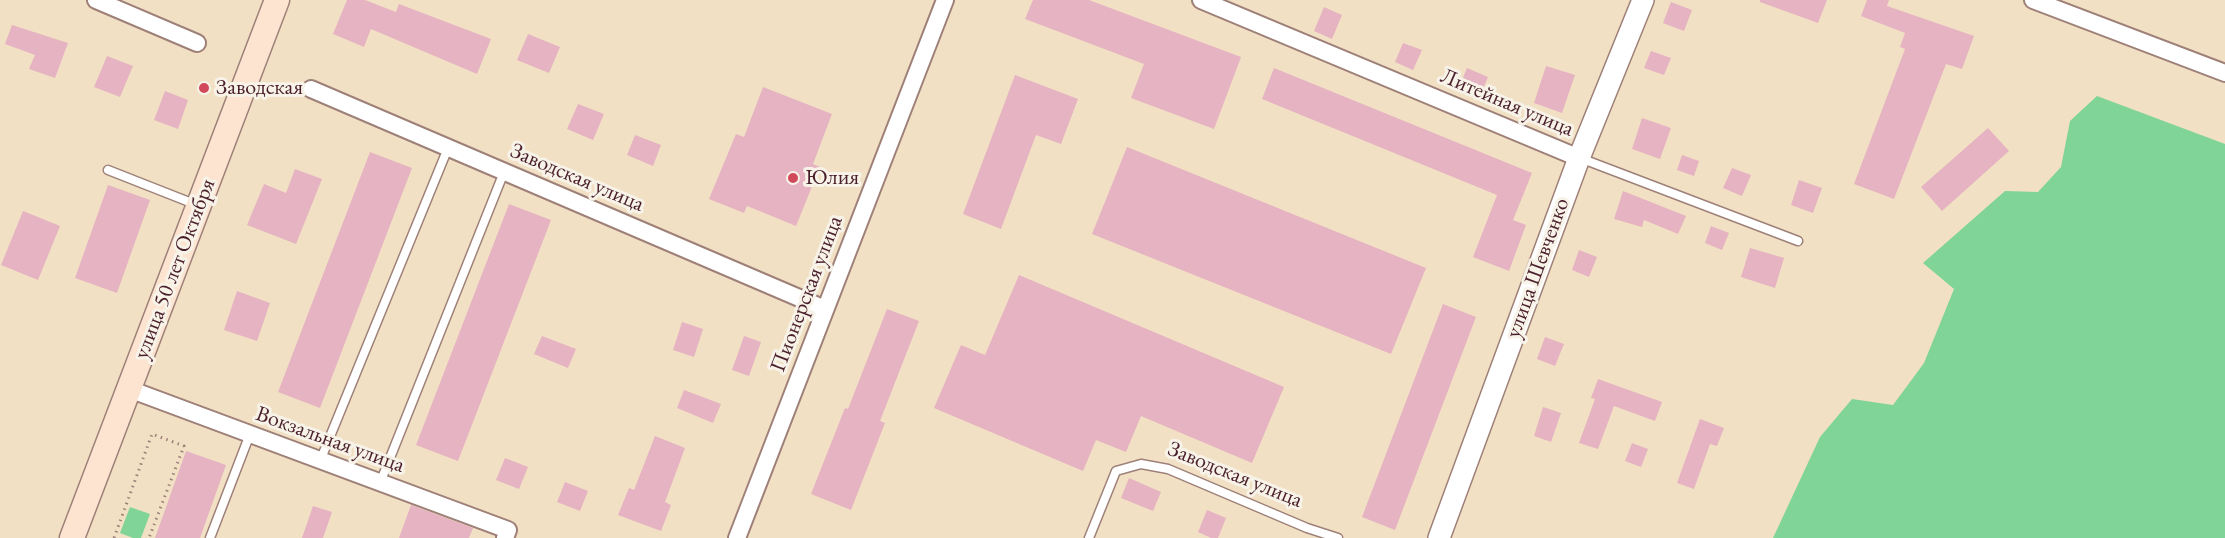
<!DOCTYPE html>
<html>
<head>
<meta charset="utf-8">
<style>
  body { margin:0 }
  canvas { display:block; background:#f2e0c4 }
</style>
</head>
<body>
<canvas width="2225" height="538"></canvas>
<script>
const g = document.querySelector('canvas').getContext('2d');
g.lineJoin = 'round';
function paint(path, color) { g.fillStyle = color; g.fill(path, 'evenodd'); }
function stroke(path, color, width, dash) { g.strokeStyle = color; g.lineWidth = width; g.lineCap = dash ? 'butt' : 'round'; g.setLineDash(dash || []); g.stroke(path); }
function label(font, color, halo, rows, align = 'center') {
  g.font = font + ' "EB Garamond",serif'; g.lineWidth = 6; g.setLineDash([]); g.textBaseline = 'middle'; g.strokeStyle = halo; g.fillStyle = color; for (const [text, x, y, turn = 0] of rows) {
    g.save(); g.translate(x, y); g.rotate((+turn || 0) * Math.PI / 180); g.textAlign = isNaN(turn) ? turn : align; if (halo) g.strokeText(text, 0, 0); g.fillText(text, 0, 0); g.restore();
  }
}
paint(new Path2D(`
  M 2097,96 L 2225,144 L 2225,538 L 1773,538 L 1820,437 L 1852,399 L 1893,405 L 1924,363 L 1954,289 L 1923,263 L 2005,191 L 2038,192 L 2061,167 L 2070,121 Z
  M 130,507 L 150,514 L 141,538 L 133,538 L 120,533 Z`), '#80d497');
paint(new Path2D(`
  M 347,0 L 365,0 L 396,12 L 399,4 L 491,39 L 477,74 L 371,29 L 364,47 L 333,34 Z
  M 1033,0 L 1089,0 L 1241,57 L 1214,129 L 1131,98 L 1144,64 L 1025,19 Z
  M 1760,0 L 1827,0 L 1818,23 L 1760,2 Z
  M 1867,0 L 1889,0 L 1887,6 L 1974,36 L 1962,69 L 1946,64 L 1894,199 L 1854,184 L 1905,49 L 1900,47 L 1905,33 L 1861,16 Z
  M 1671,2 L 1692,10 L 1684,31 L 1663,23 Z
  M 1324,7 L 1342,15 L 1332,39 L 1314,31 Z
  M 12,25 L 68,43 L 55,78 L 29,69 L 35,55 L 5,44 Z
  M 528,34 L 560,47 L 549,73 L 517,60 Z
  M 1403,43 L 1422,50 L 1413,70 L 1395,62 Z
  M 1651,51 L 1671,58 L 1664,75 L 1644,68 Z
  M 107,56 L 133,66 L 120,97 L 94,87 Z
  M 1546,66 L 1575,75 L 1562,113 L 1534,103 Z
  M 1274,68 L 1532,173 L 1513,220 L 1526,225 L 1509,271 L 1473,257 L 1497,195 L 1262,99 Z
  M 1467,68 L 1488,77 L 1481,94 L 1460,85 Z
  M 1015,75 L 1078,99 L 1061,144 L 1036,135 L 1001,229 L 963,214 Z
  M 763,87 L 832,114 L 813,164 L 820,167 L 796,226 L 747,206 L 744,213 L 709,199 L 736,134 L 744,137 Z
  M 165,91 L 188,100 L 178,129 L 154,120 Z
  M 578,104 L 604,114 L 593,140 L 567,129 Z
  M 1642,118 L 1671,128 L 1660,159 L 1632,149 Z
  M 1988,128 L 2009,151 L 1942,211 L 1921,187 Z
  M 635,135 L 661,145 L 653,166 L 627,155 Z
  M 1127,147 L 1426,268 L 1391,354 L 1092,234 Z
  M 370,152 L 412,168 L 320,408 L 278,392 Z
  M 1682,155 L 1699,161 L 1694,176 L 1677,170 Z
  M 1732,168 L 1751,175 L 1742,196 L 1723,188 Z
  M 295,169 L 322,179 L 296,244 L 247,225 L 264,184 L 286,193 Z
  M 1799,180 L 1822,188 L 1813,213 L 1791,205 Z
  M 108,185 L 150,200 L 117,293 L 75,278 Z
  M 1623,191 L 1686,216 L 1678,234 L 1644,220 L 1642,227 L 1614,219 Z
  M 509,204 L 551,220 L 458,461 L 416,445 Z
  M 23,211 L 60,226 L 38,280 L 1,265 Z
  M 1711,226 L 1729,233 L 1722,250 L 1705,243 Z
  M 1750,248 L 1784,258 L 1775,288 L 1741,277 Z
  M 1579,250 L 1597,257 L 1589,277 L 1572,270 Z
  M 1019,275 L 1284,387 L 1252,463 L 1141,416 L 1126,452 L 1096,440 L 1083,471 L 934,408 L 961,345 L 985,355 Z
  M 237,291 L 270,303 L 257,341 L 224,330 Z
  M 1443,304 L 1476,317 L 1395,530 L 1362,517 Z
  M 887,309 L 919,321 L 880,421 L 885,423 L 851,510 L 811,494 L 845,408 L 848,409 Z
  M 682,322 L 703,329 L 694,357 L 673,350 Z
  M 542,336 L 576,349 L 568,368 L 534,354 Z
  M 744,336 L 761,342 L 749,376 L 732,370 Z
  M 1545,337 L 1564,344 L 1555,366 L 1537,359 Z
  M 1598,379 L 1662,402 L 1655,421 L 1614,406 L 1598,449 L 1579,443 L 1595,399 L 1591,398 Z
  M 684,390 L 721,404 L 713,423 L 677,408 Z
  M 1543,407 L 1561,413 L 1551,442 L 1534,436 Z
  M 1700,419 L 1724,428 L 1717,446 L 1710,444 L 1694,489 L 1677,483 Z
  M 655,436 L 685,448 L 665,502 L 671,505 L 661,531 L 618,515 L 629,488 L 634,490 Z
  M 1632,443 L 1648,449 L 1641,467 L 1625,461 Z
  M 186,451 L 226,465 L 200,538 L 155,538 Z
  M 505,458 L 528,467 L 519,489 L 496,480 Z
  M 1129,478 L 1161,492 L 1153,511 L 1121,498 Z
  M 565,482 L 588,491 L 580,511 L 557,502 Z
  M 411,505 L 473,528 L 469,538 L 399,538 Z
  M 313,506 L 332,512 L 323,538 L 302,538 Z
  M 1207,510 L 1226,518 L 1218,538 L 1211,538 L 1198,532 Z`), '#e5b3c1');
const service = new Path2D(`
  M 1580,158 L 1798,241
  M 108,170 L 197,205
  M 320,461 L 448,148
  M 380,483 L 504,172
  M 210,538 L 250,434
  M 1089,538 L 1116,471 L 1141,464 L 1168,469 L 1307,528 L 1338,538`);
const minor = new Path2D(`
  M 96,0 L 197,43
  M 1201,0 L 1579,158
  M 2033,0 L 2225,73
  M 311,89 L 825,309
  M 129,389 L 508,530 L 505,538
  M 737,538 L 945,0`);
const tertiary = new Path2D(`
  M 1439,538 L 1579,158 L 1643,0`);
const secondary = new Path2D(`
  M 72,538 L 277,0`);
stroke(service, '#9e8078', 11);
stroke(minor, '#9e8078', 20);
stroke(tertiary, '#9e8078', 24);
stroke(secondary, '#9e8078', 27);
stroke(new Path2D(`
  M 114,538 L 152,434 L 184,446 L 149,538`), '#9e8078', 3, [1.5, 4.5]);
stroke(service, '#fff', 8);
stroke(minor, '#fff', 16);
stroke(tertiary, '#fff', 21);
stroke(secondary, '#fde4d1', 24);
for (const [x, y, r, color] of [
  [204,88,6,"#d1495b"],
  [793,178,6,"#d1495b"]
]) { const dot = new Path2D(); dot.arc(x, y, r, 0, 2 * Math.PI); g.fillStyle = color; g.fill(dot); stroke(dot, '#f7f3e8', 2); }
label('22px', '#4a1f2b', '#f7f3e8', [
  ["Заводская",216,88],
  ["Юлия",805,178]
], 'left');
label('22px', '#4a1f2b', '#f7f3e8', [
  ["Литейная улица",1507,103,23],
  ["Заводская улица",577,178,23],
  ["улица Шевченко",1538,268,-70],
  ["улица 50 лет Октября",175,269,-69],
  ["Пионерская улица",807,294,-69],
  ["Вокзальная улица",330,440,20],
  ["Заводская улица",1235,475,22]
]);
</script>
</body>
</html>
